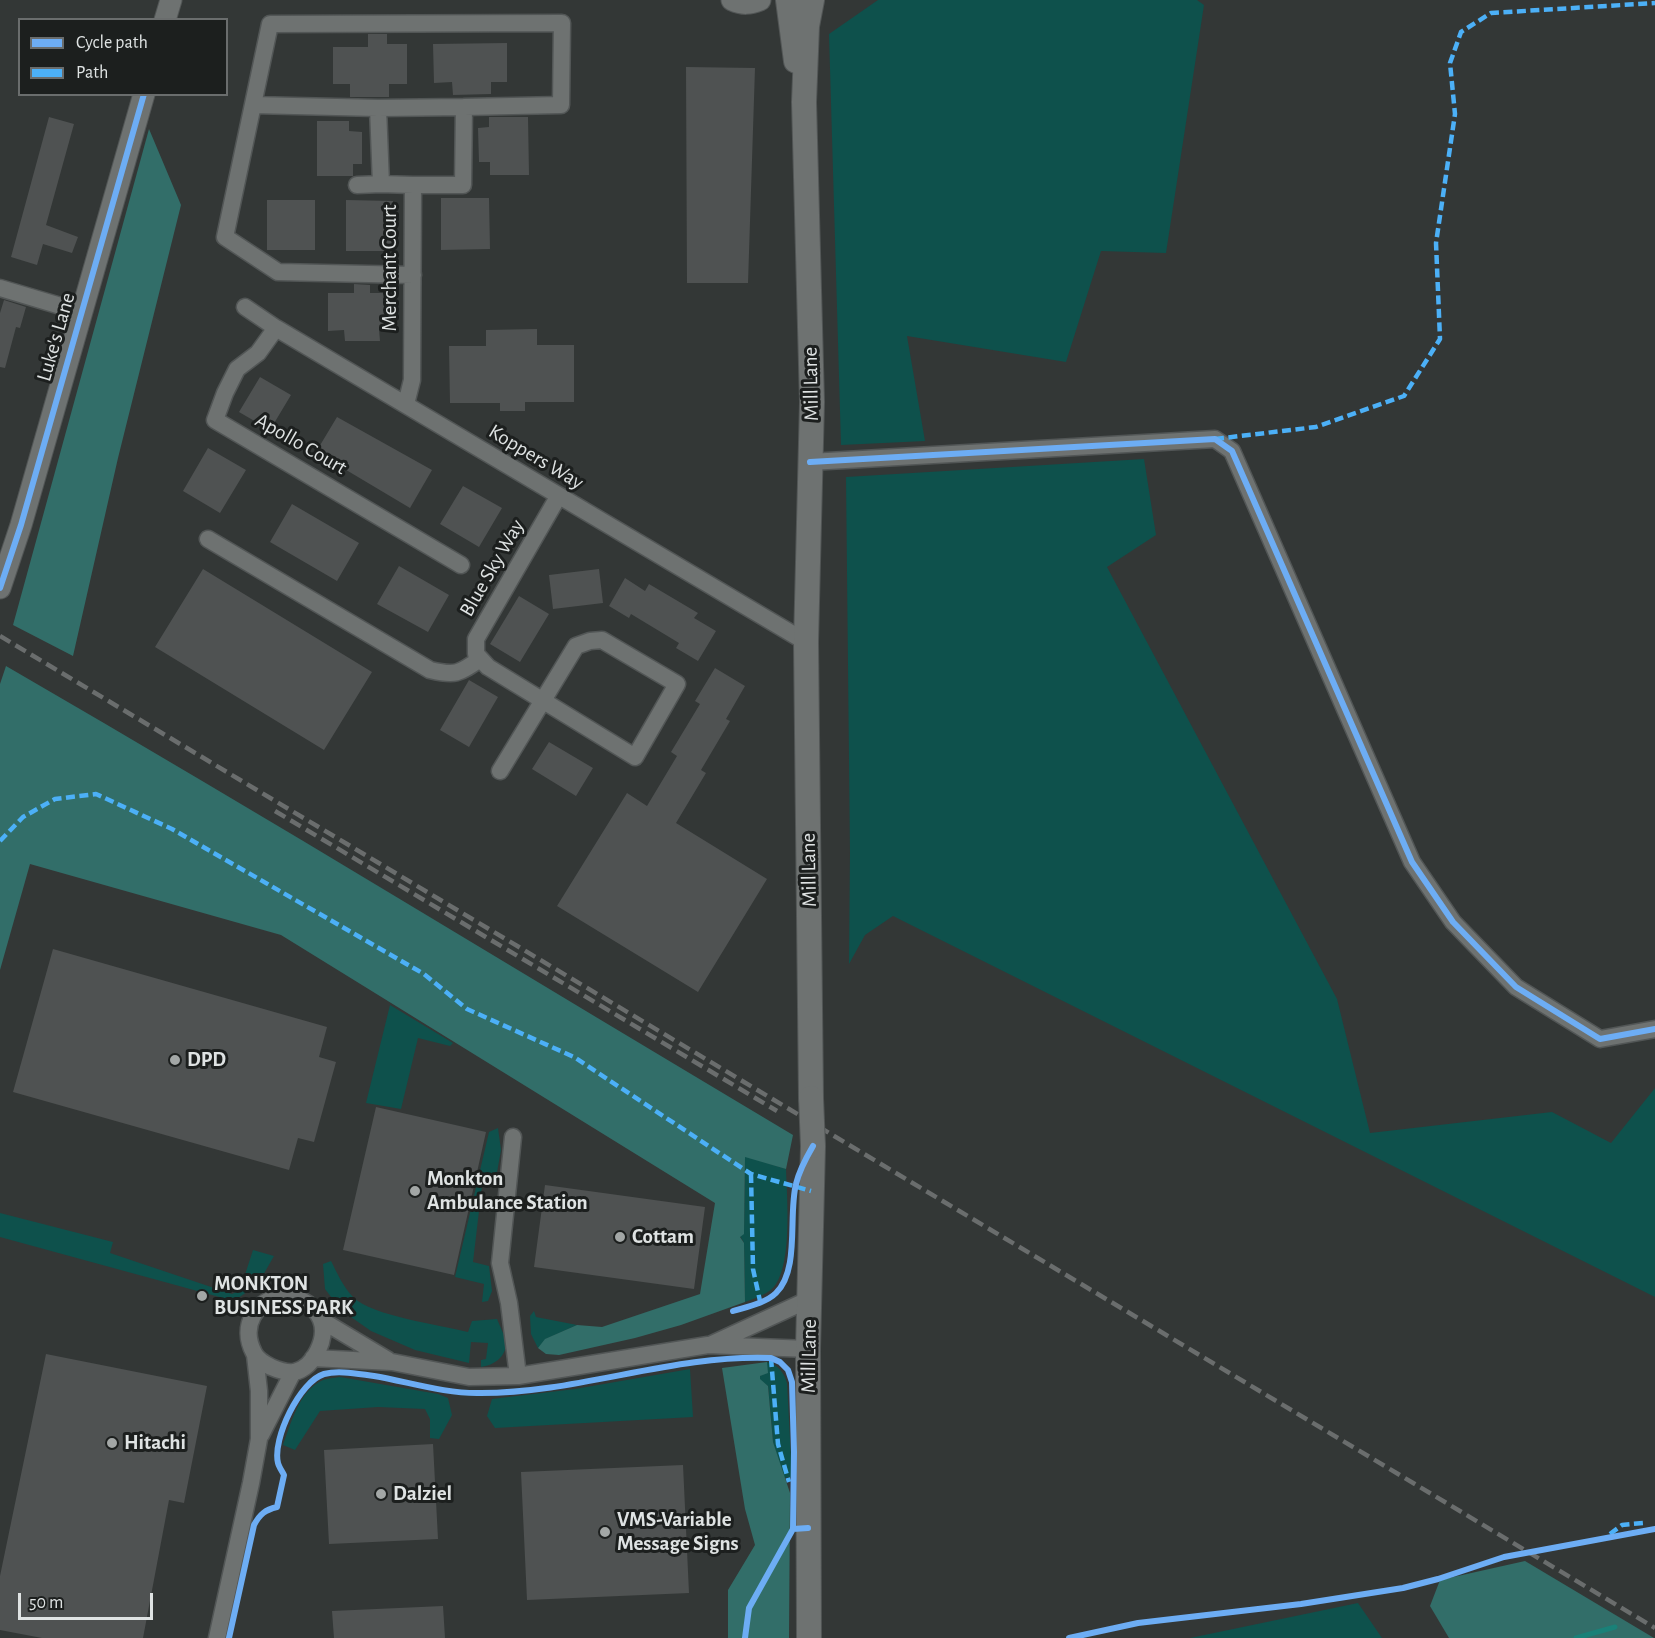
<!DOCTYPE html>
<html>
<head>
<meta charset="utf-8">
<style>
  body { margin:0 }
  #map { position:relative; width:1655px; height:1638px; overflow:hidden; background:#333736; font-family:"Alegreya Sans",sans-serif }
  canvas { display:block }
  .legend { position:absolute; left:18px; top:18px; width:210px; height:78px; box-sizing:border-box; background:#1c1f1e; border:2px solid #6a6d6d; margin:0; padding:8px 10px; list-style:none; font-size:18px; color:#dfe3e3 }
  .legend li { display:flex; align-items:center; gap:12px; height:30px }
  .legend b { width:30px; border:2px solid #6a6d6d }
  .scale { position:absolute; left:18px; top:1593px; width:135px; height:27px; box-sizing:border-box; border:3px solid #dfe3e3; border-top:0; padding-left:8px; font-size:18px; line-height:21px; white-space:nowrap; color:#dfe3e3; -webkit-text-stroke:4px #1c1f1e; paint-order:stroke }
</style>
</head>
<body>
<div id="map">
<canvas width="1655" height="1638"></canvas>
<ul class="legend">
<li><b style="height:8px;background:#6dadf4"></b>Cycle path</li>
<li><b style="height:8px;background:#4cb0f7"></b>Path</li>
</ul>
<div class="scale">50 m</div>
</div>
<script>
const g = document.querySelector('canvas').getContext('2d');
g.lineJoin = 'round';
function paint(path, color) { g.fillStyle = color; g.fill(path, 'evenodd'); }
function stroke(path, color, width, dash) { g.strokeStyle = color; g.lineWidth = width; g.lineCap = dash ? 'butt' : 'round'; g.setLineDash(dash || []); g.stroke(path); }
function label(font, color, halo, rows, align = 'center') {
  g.font = font + ' "Alegreya Sans",sans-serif'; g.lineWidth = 6; g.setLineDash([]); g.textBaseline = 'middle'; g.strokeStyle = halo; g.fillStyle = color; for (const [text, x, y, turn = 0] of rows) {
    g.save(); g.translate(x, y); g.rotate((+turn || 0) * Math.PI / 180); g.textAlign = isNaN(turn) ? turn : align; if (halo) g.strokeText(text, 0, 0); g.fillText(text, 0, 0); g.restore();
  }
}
paint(new Path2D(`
  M 878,0 L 1197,0 L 1204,5 L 1166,253 L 1101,251 L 1066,362 L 907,336 L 925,441 L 841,445 L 829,34 Z
  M 1144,459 L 1156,535 L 1107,567 L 1337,999 L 1370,1133 L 1552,1112 L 1611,1143 L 1655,1088 L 1655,1297 L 893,916 L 865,935 L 849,964 L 850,853 L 846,477 Z
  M 390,1005 L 453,1043 L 450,1046 L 418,1038 L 401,1109 L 366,1103 Z
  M 498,1128 L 501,1150 L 496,1178 L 483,1177 L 473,1262 L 489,1266 L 492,1291 L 488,1301 L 482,1302 L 484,1284 L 455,1277 L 489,1132 Z
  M 745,1156 L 786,1169 C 787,1199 792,1259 776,1284 C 770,1294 755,1298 745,1302 L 744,1243 L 740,1236 L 744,1233 Z
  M 0,1213 L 113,1242 L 110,1253 L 232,1294 L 240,1290 L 253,1250 L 274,1256 L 258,1284 L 234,1301 L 0,1237 Z
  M 331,1261 C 337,1273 344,1288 353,1297 C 372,1316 440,1325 468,1332 L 472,1321 L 497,1319 L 503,1333 L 506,1333 C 509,1352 500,1364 481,1367 L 481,1360 L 486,1359 L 488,1343 L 471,1342 L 469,1363 L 415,1350 L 371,1331 L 341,1310 L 325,1289 L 323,1264 Z
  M 534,1311 L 536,1317 L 577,1325 L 546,1339 L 538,1348 L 531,1334 L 530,1316 Z
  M 767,1362 C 779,1366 783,1371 787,1383 L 792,1477 L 783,1478 L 773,1442 L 768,1386 L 760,1380 L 760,1376 L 767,1372 Z
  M 690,1369 L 693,1417 L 495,1428 L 487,1416 L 492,1399 L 575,1389 Z
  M 340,1377 L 438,1394 L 448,1398 L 452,1415 L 439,1439 L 430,1438 L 430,1419 L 425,1409 L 378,1407 L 320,1411 L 295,1450 L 283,1445 C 291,1423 299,1392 321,1381 C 327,1378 334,1378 340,1377 Z
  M 1358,1603 L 1382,1638 L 1190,1638 Z`), '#0e514c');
paint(new Path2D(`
  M 149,129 L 181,205 L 118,458 L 73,656 L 13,625 Z
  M 6,666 C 271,819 531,979 793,1135 L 786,1169 L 745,1157 L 744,1234 L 740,1237 L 744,1243 L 745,1302 L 681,1325 L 635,1338 L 559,1355 L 546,1354 L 538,1348 L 545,1339 L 577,1325 L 602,1327 L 700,1294 L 715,1203 L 281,935 L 30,864 L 0,970 L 0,684 Z
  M 767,1362 L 768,1373 L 760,1376 L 760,1379 L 768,1386 L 773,1442 L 790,1493 L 789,1638 L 728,1638 L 728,1590 L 755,1545 L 745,1509 L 722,1368 Z
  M 1525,1561 L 1654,1638 L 1449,1638 L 1430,1606 L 1440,1580 Z`), '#326e69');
stroke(new Path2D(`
  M 1576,1638 L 1615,1627`), '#1a8178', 5);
paint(new Path2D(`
  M 368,34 L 387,34 L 387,44 L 407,44 L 407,84 L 389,84 L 389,97 L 350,97 L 350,84 L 333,84 L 333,47 L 368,47 Z
  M 507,43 L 507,82 L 491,82 L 491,94 L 453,95 L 452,82 L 434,83 L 433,44 Z
  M 686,67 L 755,68 L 748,283 L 687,283 Z
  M 49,117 L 74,124 L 46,225 L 78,237 L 72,253 L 43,244 L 37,265 L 11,257 Z
  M 489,117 L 528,117 L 529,175 L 490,175 L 490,162 L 479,162 L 478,128 L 489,127 Z
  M 317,121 L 349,121 L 349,131 L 362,132 L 362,164 L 353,164 L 353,176 L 317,176 Z
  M 441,198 L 489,198 L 490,249 L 441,250 Z
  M 267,200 L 315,200 L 315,250 L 267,250 Z
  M 346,200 L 393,201 L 393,251 L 346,251 Z
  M 354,284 L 370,285 L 370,293 L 394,293 L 395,329 L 379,329 L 380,341 L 345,341 L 344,330 L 328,331 L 328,293 L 354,293 Z
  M 4,300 L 26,307 L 20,328 L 16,327 L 5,368 L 0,367 L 0,313 Z
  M 537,329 L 537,345 L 574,345 L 574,402 L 525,402 L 525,411 L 500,411 L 500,403 L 450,403 L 449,346 L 486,346 L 486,330 Z
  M 260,377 L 291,395 L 270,430 L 239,412 Z
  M 337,417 L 432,470 L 410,508 L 316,452 Z
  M 208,448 L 246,470 L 220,513 L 183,491 Z
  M 463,486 L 502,508 L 479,547 L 440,524 Z
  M 292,504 L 359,543 L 337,581 L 270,542 Z
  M 399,566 L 449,595 L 428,632 L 377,604 Z
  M 203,569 L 372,672 L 324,750 L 155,647 Z
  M 599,569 L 603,603 L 553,609 L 549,575 Z
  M 625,578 L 645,591 L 649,584 L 698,613 L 694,618 L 716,631 L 698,661 L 676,648 L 679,643 L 631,614 L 629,618 L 609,606 Z
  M 519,596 L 549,614 L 520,662 L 490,644 Z
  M 715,668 L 745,686 L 726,719 L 730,721 L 701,770 L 706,773 L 676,823 L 767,879 L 698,992 L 557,906 L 627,793 L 647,806 L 677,756 L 671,752 L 700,704 L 695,701 Z
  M 469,680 L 498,697 L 469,747 L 440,730 Z
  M 549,742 L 593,768 L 576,796 L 532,769 Z
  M 53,949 L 327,1027 L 319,1057 L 336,1062 L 314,1142 L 298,1138 L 289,1170 L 13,1092 Z
  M 376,1107 L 486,1132 L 454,1275 L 343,1250 Z
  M 545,1185 L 705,1207 L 694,1289 L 534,1267 Z
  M 46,1354 L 207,1386 L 184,1503 L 169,1500 L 143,1638 L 42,1638 L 0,1630 L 0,1576 Z
  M 433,1444 L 438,1539 L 329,1544 L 324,1450 Z
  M 683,1465 L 689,1593 L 527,1600 L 521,1472 Z
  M 443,1606 L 445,1638 L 334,1638 L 332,1611 Z`), '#4f5252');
const minor = new Path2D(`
  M 253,105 L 378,108 L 381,184 L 413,185 L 412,380 L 406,404
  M 378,108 L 464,107
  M 357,185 L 381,184
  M 413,275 L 278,272 L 225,237 L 270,24 L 562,23 L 561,105 L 464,107 L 463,185 L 413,185
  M 0,288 L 81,312
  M 245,307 L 276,328 L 806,642
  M 276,328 L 258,353 L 237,369 L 225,393 L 215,420 L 461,565
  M 810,462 L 1215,439 L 1232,451 L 1412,862 L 1453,922 L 1516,987 L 1600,1039 L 1655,1029
  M 208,539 L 430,670 C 455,676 459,674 480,659
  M 500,771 L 576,646 L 590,641 L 602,640 L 677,684 L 635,757 L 488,667 L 476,654 L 476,639 L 558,497
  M 513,1137 L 500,1263 L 509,1303 L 518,1376
  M 284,1296 C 299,1298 315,1304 321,1320 C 328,1338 314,1368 294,1372 C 286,1373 278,1370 271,1367 C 265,1364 257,1359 254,1353 C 240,1326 255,1300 284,1296 Z
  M 321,1320 L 388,1360
  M 712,1344 L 810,1299
  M 313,1358 L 392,1362 L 469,1377 L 518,1376 L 708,1345 L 808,1349
  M 261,1435 L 293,1372
  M 217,1638 L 251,1483 L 259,1439 L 259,1391 L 255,1355`);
const tertiary = new Path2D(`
  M 732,0 C 743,5 750,4 760,0
  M 165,20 L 171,0
  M 0,588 L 21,525 L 144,94`);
const secondary = new Path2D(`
  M 788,0 L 796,61
  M 811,1098 L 806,642 L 812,402 L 804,102 L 807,26 L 812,0
  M 809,1638 L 808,1349 L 813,1146`);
stroke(minor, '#525656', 19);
stroke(tertiary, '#525656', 23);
stroke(secondary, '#525656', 26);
stroke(minor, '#6e7271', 16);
stroke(tertiary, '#6e7271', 21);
stroke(secondary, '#6e7271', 24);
stroke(new Path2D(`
  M 0,636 L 1655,1628
  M 275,811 L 777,1111`), '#6a6d6d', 4.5, [12, 6]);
const secondaryBridge = new Path2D(`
  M 811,1098 L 813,1146`);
stroke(secondaryBridge, '#525656', 26, []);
stroke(secondaryBridge, '#6e7271', 24);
stroke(new Path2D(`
  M 1215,439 L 1316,427 L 1404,396 L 1440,339 L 1436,243 L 1455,114 L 1450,63 L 1461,32 L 1491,13 L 1655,3
  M 0,841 L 23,817 L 55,799 L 96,794 L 172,829 L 424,974 L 467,1009 L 574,1057 L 751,1174 L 811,1191
  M 751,1174 L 753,1269 L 760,1301
  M 771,1358 L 778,1444 L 789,1482
  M 1610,1534 L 1622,1525 L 1643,1523`), '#4cb0f7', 4.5, [9, 4.5]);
stroke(new Path2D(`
  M 810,462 L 1215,439 L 1232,451 L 1412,862 L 1453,922 L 1516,987 L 1600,1039 L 1655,1029
  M 0,588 L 21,525 L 144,94
  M 733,1311 C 746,1307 766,1303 776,1293 C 800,1270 788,1215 796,1184 C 799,1171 806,1158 813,1146
  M 229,1638 L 254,1525 C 260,1514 265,1510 277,1507 L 284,1475 C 282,1471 279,1467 278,1463 C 272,1439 300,1381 324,1374 C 339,1370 358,1374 374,1376 C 409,1382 445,1394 481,1393 C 579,1393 673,1354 771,1358 L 780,1362 L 788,1370 L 792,1382 L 794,1452 L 793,1529
  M 745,1638 L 749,1608 L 793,1529 L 808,1528
  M 1069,1638 L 1138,1623 L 1301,1604 L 1403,1588 L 1438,1579 L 1504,1557 L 1655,1529`), '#6dadf4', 6);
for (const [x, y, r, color] of [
  [175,1060,6,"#a3a7a6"],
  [415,1191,6,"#a3a7a6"],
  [620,1237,6,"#a3a7a6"],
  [202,1296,6,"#a3a7a6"],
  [112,1443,6,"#a3a7a6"],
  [381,1494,6,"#a3a7a6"],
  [605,1532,6,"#a3a7a6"]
]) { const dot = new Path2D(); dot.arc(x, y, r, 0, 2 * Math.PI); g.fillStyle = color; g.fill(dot); stroke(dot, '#1c1f1e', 2); }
label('21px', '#dfe3e3', '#1c1f1e', [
  ["Merchant Court",390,268,-90],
  ["Luke's Lane",56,337,-74],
  ["Mill Lane",811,384,-91],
  ["Apollo Court",301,444,30],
  ["Koppers Way",536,457,31],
  ["Blue Sky Way",492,568,-60],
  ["Mill Lane",809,870,-91],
  ["Mill Lane",809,1356,-89]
]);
label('bold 21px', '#dfe3e3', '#1c1f1e', [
  ["DPD",187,1060],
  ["Monkton",427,1179],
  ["Ambulance Station",427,1203],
  ["Cottam",632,1237],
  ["MONKTON",214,1284],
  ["BUSINESS PARK",214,1308],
  ["Hitachi",124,1443],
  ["Dalziel",393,1494],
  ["VMS-Variable",617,1520],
  ["Message Signs",617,1544]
], 'left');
</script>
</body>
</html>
